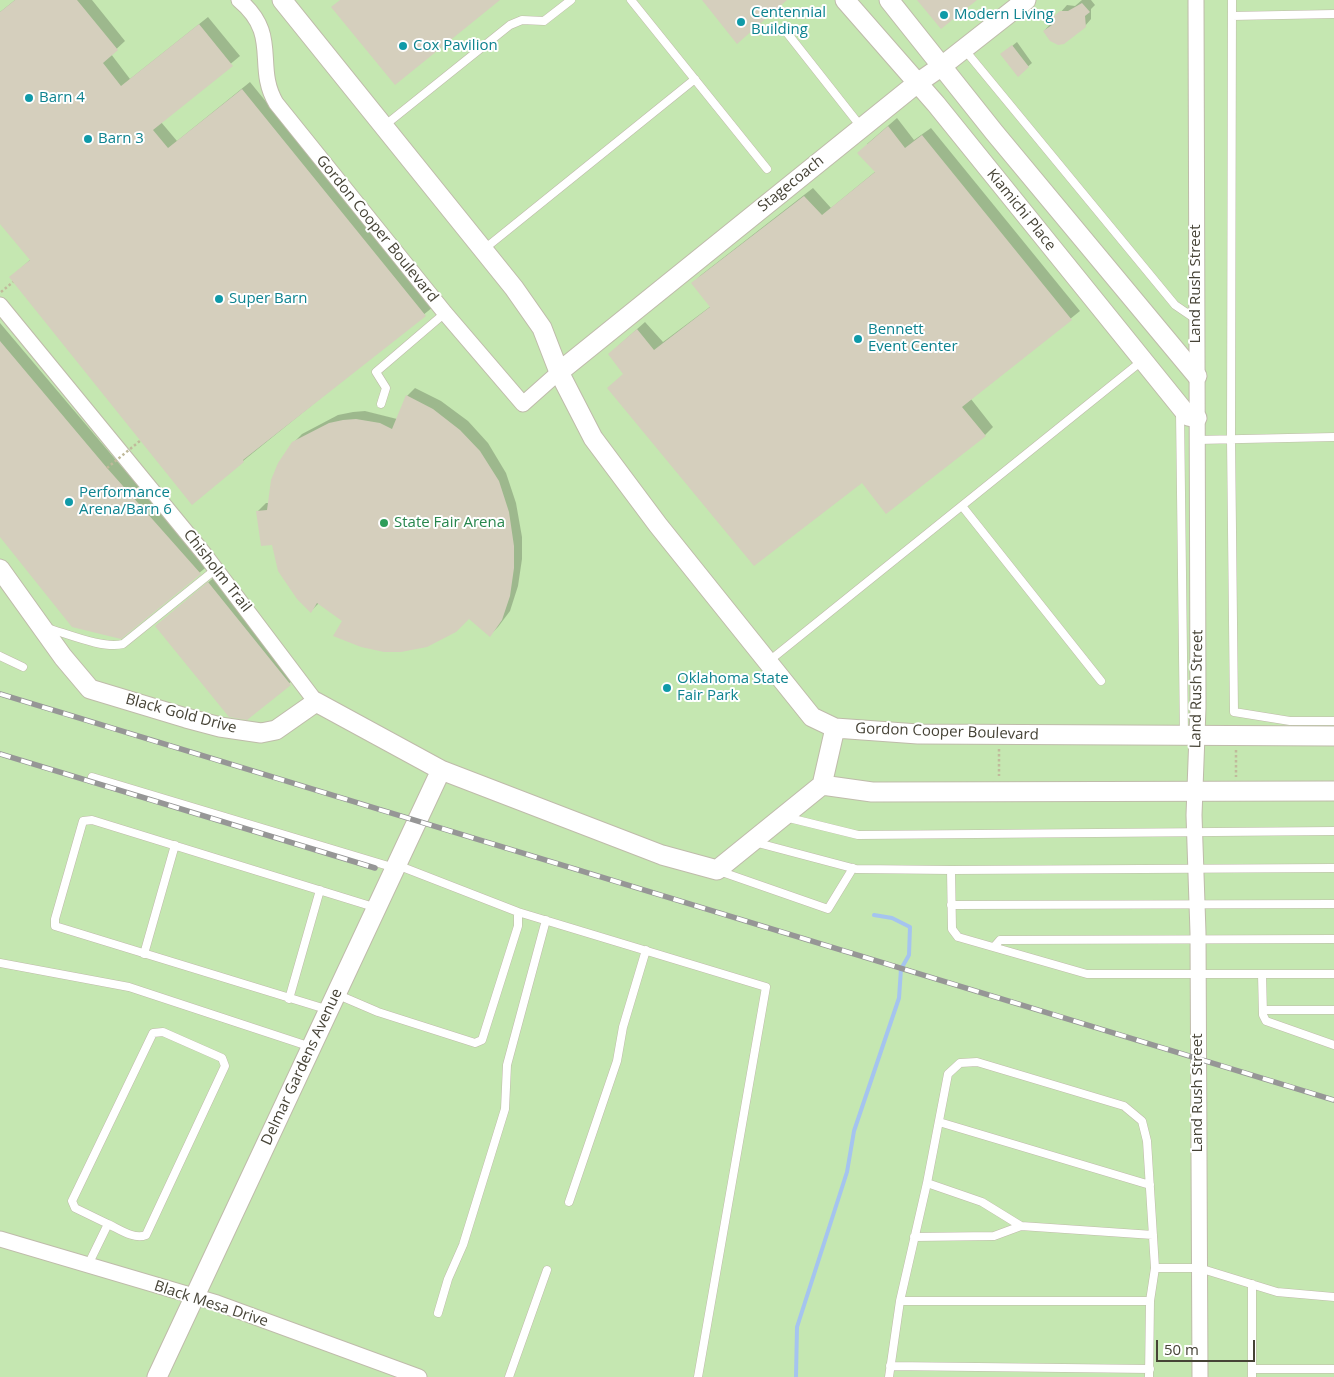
<!DOCTYPE html>
<html>
<head>
<meta charset="utf-8">
<style>
  body { margin:0 }
  #map { position:relative; width:1334px; height:1377px; overflow:hidden; background:#f3f2e7; font-family:"Open Sans",sans-serif }
  canvas { display:block }
  .scale { position:absolute; left:1156px; top:1340px; width:99px; height:22px; box-sizing:border-box; border:2px solid #464336; border-top:0; padding-left:6px; font-size:15px; line-height:18px; white-space:nowrap; color:#464336; -webkit-text-stroke:4px #fff; paint-order:stroke }
</style>
</head>
<body>
<div id="map">
<canvas width="1334" height="1377"></canvas>
<div class="scale">50 m</div>
</div>
<script>
const g = document.querySelector('canvas').getContext('2d');
g.lineJoin = 'round';
function paint(path, color) { g.fillStyle = color; g.fill(path, 'evenodd'); }
function stroke(path, color, width, dash) { g.strokeStyle = color; g.lineWidth = width; g.lineCap = dash ? 'butt' : 'round'; g.setLineDash(dash || []); g.stroke(path); }
function label(font, color, halo, rows, align = 'center') {
  g.font = font + ' "Open Sans",sans-serif'; g.lineWidth = 4; g.setLineDash([]); g.textBaseline = 'middle'; g.strokeStyle = halo; g.fillStyle = color; for (const [text, x, y, turn = 0] of rows) {
    g.save(); g.translate(x, y); g.rotate((+turn || 0) * Math.PI / 180); g.textAlign = isNaN(turn) ? turn : align; if (halo) g.strokeText(text, 0, 0); g.fillText(text, 0, 0); g.restore();
  }
}
paint(new Path2D(`
  M 0,0 L 1334,0 L 1334,1377 L 0,1377 Z`), '#c5e7b1');
paint(new Path2D(`
  M 15,0 L 92,0 L 125,41 L 111,54 L 130,79 L 208,17 L 240,56 L 161,122 L 177,141 L 250,82 L 433,307 L 243,461 L 11,277 L 31,259 L 0,222 L 0,12 Z
  M 1082,0 L 1091,0 L 1095,5 L 1091,9 L 1091,19 L 1085,26 L 1044,31 L 1067,5 L 1075,6 Z
  M 1017,42 L 1032,63 L 1018,75 L 1006,51 Z
  M 897,118 L 914,140 L 931,128 L 1080,311 L 971,399 L 993,427 L 985,435 L 862,481 L 624,373 L 618,346 L 645,322 L 663,342 L 711,306 L 693,283 L 701,275 L 813,188 L 831,208 L 876,171 L 867,144 Z
  M 0,323 L 115,459 L 209,565 L 120,637 L 0,535 Z
  M 415,388 L 441,401 L 468,421 L 488,443 L 506,473 L 516,503 L 522,537 L 522,559 L 518,586 L 510,611 L 498,627 L 490,635 L 469,618 L 456,631 L 427,646 L 343,620 L 319,603 L 311,611 L 273,543 L 258,511 L 266,503 L 270,503 L 293,443 L 302,434 L 338,415 L 353,412 L 365,411 L 397,419 L 407,396 Z
  M 217,575 L 298,676 L 247,718 L 156,626 Z`), '#0003');
stroke(new Path2D(`
  M 796,1377 L 797,1327 L 847,1172 L 854,1131 L 899,998 L 901,969 L 909,955 L 910,927 L 892,918 L 874,915`), '#a5c4ef', 4);
paint(new Path2D(`
  M 15,0 L 77,0 L 118,50 L 103,63 L 121,86 L 199,24 L 233,66 L 153,130 L 168,148 L 242,89 L 426,316 L 243,460 L 244,462 L 192,505 L 9,277 L 30,260 L 0,224 L 0,12 Z
  M 340,0 L 500,0 L 395,85 L 331,7 Z
  M 702,0 L 787,0 L 737,44 Z
  M 917,0 L 977,0 L 941,29 Z
  M 1082,3 L 1090,12 L 1085,16 L 1086,27 L 1064,44 L 1058,45 L 1050,41 L 1043,31 L 1052,25 L 1053,17 L 1060,11 L 1068,11 Z
  M 1012,45 L 1029,67 L 1018,77 L 1000,54 Z
  M 888,126 L 905,148 L 922,135 L 1072,320 L 962,407 L 986,436 L 886,514 L 862,483 L 754,566 L 607,388 L 623,374 L 608,354 L 637,329 L 654,350 L 710,307 L 691,283 L 804,196 L 822,215 L 875,172 L 857,153 Z
  M 0,341 L 107,468 L 201,574 L 121,639 L 72,627 L 0,537 Z
  M 406,395 L 433,409 L 460,430 L 480,451 L 499,481 L 509,512 L 514,546 L 514,568 L 510,596 L 502,620 L 490,637 L 469,619 L 456,632 L 427,647 L 401,652 L 384,652 L 361,647 L 333,636 L 342,621 L 317,603 L 311,613 L 297,599 L 278,571 L 272,545 L 261,546 L 256,511 L 267,510 L 271,480 L 278,463 L 292,442 L 329,423 L 343,420 L 356,419 L 380,423 L 392,429 Z
  M 208,582 L 291,685 L 247,720 L 229,717 L 155,626 Z`), '#d5cfbd');
const service = new Path2D(`
  M 631,0 L 767,169
  M 1232,0 L 1231,439 L 1234,712 L 1290,721 L 1334,721
  M 1232,16 L 1334,14
  M 784,29 L 862,128
  M 964,49 L 1175,305 L 1197,320
  M 384,126 L 510,25 L 522,20 L 544,21 L 571,0
  M 483,250 L 695,79
  M 381,404 L 386,388 L 376,372 L 445,313
  M 1180,412 L 1184,736
  M 1197,440 L 1334,437
  M 962,506 L 1101,681
  M 47,628 C 68,634 103,649 123,644 L 216,569
  M 0,656 L 23,667
  M 769,661 L 1143,360
  M 92,777 L 395,868
  M 785,817 L 858,835 L 1334,831
  M 754,842 L 856,869 L 951,870 L 952,929 L 958,937 L 1087,974 L 1262,974 L 1263,1015 L 1266,1021 L 1334,1045
  M 951,870 L 1334,868
  M 719,871 L 828,909 L 853,868
  M 951,905 L 1334,904
  M 518,912 L 766,987 L 698,1377
  M 994,947 L 1000,940 L 1334,939
  M 144,954 L 175,845
  M 0,963 L 129,987 L 311,1047
  M 1262,974 L 1334,974
  M 336,994 L 378,1012 L 475,1043 L 482,1040 L 518,926 L 518,912 L 397,865
  M 289,999 L 320,890
  M 329,1010 L 55,926 L 55,919 L 83,821 L 92,820 L 377,908
  M 1263,1010 L 1334,1010
  M 939,1122 L 1150,1185
  M 927,1183 L 982,1202 L 1021,1226 L 1153,1235
  M 569,1202 L 617,1061 L 623,1027 L 646,950
  M 914,1237 L 994,1236 L 1021,1226
  M 88,1265 L 108,1224 C 119,1229 134,1240 146,1235 L 225,1066 L 222,1058 L 163,1032 L 153,1033 L 72,1201 L 75,1208 L 108,1224
  M 1155,1268 L 1199,1268 L 1277,1292 L 1334,1297
  M 1252,1284 L 1252,1377
  M 900,1301 L 1150,1301
  M 438,1313 L 448,1279 L 463,1245 L 505,1109 L 507,1065 L 546,920
  M 890,1366 L 1150,1369
  M 1252,1369 L 1334,1369
  M 509,1377 L 547,1270
  M 889,1377 L 900,1301 L 927,1183 L 948,1074 L 960,1063 L 977,1062 L 1124,1106 L 1142,1121 L 1147,1141 L 1155,1268 L 1150,1301 L 1149,1377`);
const minor = new Path2D(`
  M 239,0 C 281,35 254,66 276,103 L 445,313 L 523,404 L 559,372
  M 1196,0 L 1198,708 L 1194,815 L 1198,933 L 1200,1377
  M 0,305 L 205,555 L 316,702
  M 0,1239 L 217,1303 L 419,1377`);
const tertiary = new Path2D(`
  M 282,0 L 514,288 L 542,328 L 559,372 L 593,438 L 658,525 L 812,717 L 835,728 L 918,734 L 1334,736
  M 845,0 L 936,104 L 1188,416 L 1197,418
  M 889,0 L 994,132 L 1197,376
  M 559,372 L 916,84 L 942,66 L 1026,0
  M 0,569 L 63,657 L 90,689 L 186,718 L 220,727 L 261,733 L 276,730 L 316,702 L 441,770 L 662,855 L 717,870 L 822,785 L 835,728
  M 822,785 L 872,792 L 1334,791
  M 157,1377 L 441,770`);
stroke(service, '#bfbbaa', 9);
stroke(minor, '#bfbbaa', 17);
stroke(tertiary, '#bfbbaa', 21);
stroke(new Path2D(`
  M 1,292 L 13,282
  M 999,749 L 999,776
  M 1236,750 L 1236,777`), '#c0ba9b', 2.5, [2.5, 2.5]);
stroke(service, '#fff', 8);
stroke(minor, '#fff', 15);
stroke(tertiary, '#fff', 19);
const rail = new Path2D(`
  M 0,694 L 1334,1100
  M 0,754 L 375,868`);
stroke(rail, '#969696', 5.5);
stroke(rail, '#fff', 4, [11]);
stroke(new Path2D(`
  M 107,468 L 141,440`), '#c0ba9b', 2.5, [2.5, 2.5]);
for (const [x, y, r, color] of [
  [944,15,5,"#0f9aa8"],
  [741,22,5,"#0f9aa8"],
  [403,46,5,"#0f9aa8"],
  [29,98,5,"#0f9aa8"],
  [88,139,5,"#0f9aa8"],
  [219,299,5,"#0f9aa8"],
  [858,339,5,"#0f9aa8"],
  [69,502,5,"#0f9aa8"],
  [384,523,5,"#2e9e5b"],
  [667,688,5,"#0f9aa8"]
]) { const dot = new Path2D(); dot.arc(x, y, r, 0, 2 * Math.PI); g.fillStyle = color; g.fill(dot); stroke(dot, '#fff', 2); }
label('15px', '#0d838f', '#fff', [
  ["Centennial",751,13],
  ["Building",751,30],
  ["Modern Living",954,15],
  ["Cox Pavilion",413,46],
  ["Barn 4",39,98],
  ["Barn 3",98,139],
  ["Super Barn",229,299],
  ["Bennett",868,330],
  ["Event Center",868,347],
  ["Performance",79,493],
  ["Arena/Barn 6",79,510],
  ["Oklahoma State",677,679],
  ["Fair Park",677,696]
], 'left');
label('15px', '#464336', '#fff', [
  ["Stagecoach",791,184,-39],
  ["Kiamichi Place",1021,210,51],
  ["Gordon Cooper Boulevard",377,229,51],
  ["Land Rush Street",1196,284,-90],
  ["Chisholm Trail",217,571,52],
  ["Land Rush Street",1197,689,-89],
  ["Black Gold Drive",181,714,15],
  ["Gordon Cooper Boulevard",947,732,2],
  ["Delmar Gardens Avenue",302,1067,-65],
  ["Land Rush Street",1198,1093,-90],
  ["Black Mesa Drive",211,1304,18]
]);
label('15px', '#27864d', '#fff', [
  ["State Fair Arena",394,523]
], 'left');
</script>
</body>
</html>
